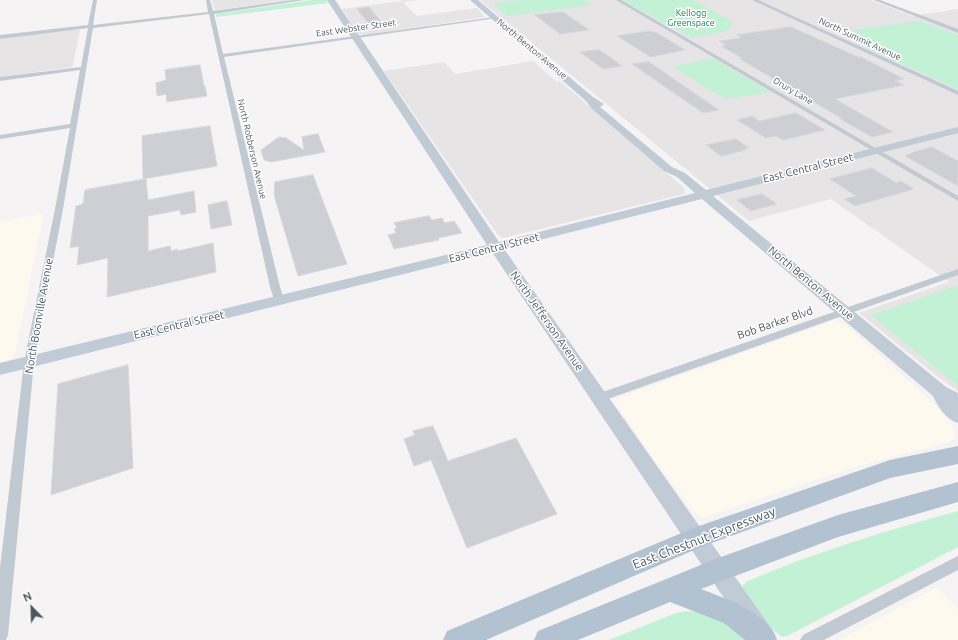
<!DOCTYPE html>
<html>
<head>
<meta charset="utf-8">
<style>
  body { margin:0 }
  #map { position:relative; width:958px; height:640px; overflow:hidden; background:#f5f3f3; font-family:Ubuntu,sans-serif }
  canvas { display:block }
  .north { position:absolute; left:12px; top:588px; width:40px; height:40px; -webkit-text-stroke:3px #fff; paint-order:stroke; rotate:337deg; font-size:11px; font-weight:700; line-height:16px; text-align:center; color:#4a5661 }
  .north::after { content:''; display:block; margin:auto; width:14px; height:18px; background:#4a5661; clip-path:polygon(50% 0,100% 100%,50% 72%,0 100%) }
</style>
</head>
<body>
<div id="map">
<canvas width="958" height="640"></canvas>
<div class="north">N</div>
</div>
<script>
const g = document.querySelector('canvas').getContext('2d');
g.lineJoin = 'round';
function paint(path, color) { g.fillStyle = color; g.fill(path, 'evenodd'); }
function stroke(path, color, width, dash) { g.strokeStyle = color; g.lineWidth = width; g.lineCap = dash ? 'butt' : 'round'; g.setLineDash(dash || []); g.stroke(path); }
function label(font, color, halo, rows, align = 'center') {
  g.font = font + ' Ubuntu,sans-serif'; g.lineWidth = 3; g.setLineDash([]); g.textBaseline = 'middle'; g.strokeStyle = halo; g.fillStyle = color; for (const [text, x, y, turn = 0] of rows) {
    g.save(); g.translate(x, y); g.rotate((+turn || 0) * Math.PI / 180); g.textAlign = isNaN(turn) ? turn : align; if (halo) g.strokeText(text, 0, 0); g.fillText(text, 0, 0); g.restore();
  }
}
paint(new Path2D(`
  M 40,214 L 43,215 L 43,217 L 15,353 L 10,359 L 0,363 L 0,222 Z
  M 832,321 L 837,321 L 846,326 L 918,389 L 949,418 L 955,434 L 954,439 L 949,442 L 852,468 L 802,484 L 711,515 L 704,517 L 698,515 L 693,511 L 653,458 L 617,405 L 615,401 L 618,398 Z
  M 937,587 L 958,610 L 958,640 L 839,640 Z`), '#fdf9ef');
paint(new Path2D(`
  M 212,0 L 292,0 L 216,10 L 214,9 Z
  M 401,0 L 418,0 L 403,2 L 417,16 L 477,8 L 485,17 L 363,35 L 358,33 L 342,9 L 401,1 Z
  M 480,0 L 871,0 L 912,16 L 958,9 L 958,391 L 938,377 L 859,313 L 949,282 L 831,199 L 749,221 Z
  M 76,29 L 80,30 L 73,65 L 72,67 L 0,77 L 0,38 Z
  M 533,61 L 557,82 L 560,81 L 683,187 L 685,190 L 684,194 L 507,237 L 503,238 L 498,235 L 384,71 L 444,62 L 455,74 Z`), '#e6e4e5');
paint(new Path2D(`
  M 312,0 L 326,0 L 328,3 L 216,17 L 216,14 Z
  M 519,0 L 583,0 L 591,5 L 508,16 L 493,3 Z
  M 622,0 L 693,0 L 732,21 L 731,28 C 729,29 727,31 725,31 C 721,33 689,38 686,37 L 684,33 Z
  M 918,21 L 958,35 L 958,89 L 864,47 L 872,42 L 852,30 Z
  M 713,58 L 771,92 L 727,99 L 703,86 L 675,68 L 675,66 Z
  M 956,286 L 958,287 L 958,386 L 871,315 Z
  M 958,511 L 958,547 L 787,636 L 782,637 L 771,628 L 743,588 L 743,585 L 746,582 C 814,552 886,531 958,511 Z
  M 690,611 C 717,613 727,625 747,640 L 609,640 L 676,613 Z`), '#c3f1d5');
const building = new Path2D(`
  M 369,7 L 384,25 L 371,27 L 357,9 Z
  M 563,12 L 589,30 L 560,34 L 535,15 Z
  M 791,27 L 858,57 L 861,57 L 904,79 L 895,81 L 904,85 L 835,99 L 893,132 L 872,137 L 840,119 L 843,119 L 762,72 L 740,59 L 742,58 L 721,46 L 726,45 L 719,41 L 741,38 L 737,35 Z
  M 650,31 L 657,33 L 685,50 L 651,57 L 617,36 Z
  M 599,50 L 610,57 L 622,66 L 603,69 L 580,52 Z
  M 649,62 L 719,110 L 703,113 L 632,64 Z
  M 200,65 L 204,86 L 205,86 L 207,96 L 167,102 L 166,94 L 157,96 L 156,83 L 166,80 L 165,70 Z
  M 796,113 L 825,130 L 783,140 L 776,136 L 766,138 L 737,120 L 752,116 L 759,121 Z
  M 210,126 L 217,166 L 143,179 L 142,136 Z
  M 318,134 L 325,152 L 271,162 L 264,160 L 261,150 L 279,137 L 286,138 L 304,150 L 302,137 Z
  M 736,139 L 749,148 L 744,149 L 746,150 L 721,156 L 706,145 Z
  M 932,147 L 958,161 L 958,186 L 905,156 L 914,152 Z
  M 872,168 L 896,183 L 901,181 L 914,189 L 855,206 L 844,199 L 856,196 L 830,179 Z
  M 313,175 L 347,264 L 298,276 L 274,195 L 275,182 Z
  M 146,179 L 148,200 L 194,191 L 196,212 L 181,215 L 180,210 L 148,216 L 148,251 L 170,246 L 171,251 L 177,249 L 178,251 L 213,243 L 216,272 L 107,297 L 108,258 L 77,265 L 79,246 L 70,248 L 76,206 L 83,204 L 85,190 Z
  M 762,194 L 777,204 L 751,211 L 737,200 Z
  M 227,201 L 232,225 L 211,229 L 208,205 Z
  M 429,216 L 432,220 L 442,218 L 445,223 L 454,221 L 462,233 L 438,238 L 439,240 L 394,249 L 388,235 L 396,233 L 394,229 L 397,228 L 394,223 Z
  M 128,365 L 133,468 L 51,495 L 58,384 Z
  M 433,426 L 448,461 L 516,438 L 557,514 L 467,548 L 431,460 L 414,466 L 404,439 L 415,435 L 413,431 Z`);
paint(building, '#cdcfd5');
stroke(building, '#d7d9de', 1);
paint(new Path2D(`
  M 93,0 L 97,0 L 93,25 L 208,12 L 206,0 L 210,0 L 213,11 L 293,0 L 304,0 L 214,14 L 223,54 L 495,17 L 497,18 L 224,57 L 280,287 L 285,302 L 280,305 L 275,302 L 270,287 L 209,14 L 93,28 L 63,209 L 34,362 L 8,635 L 6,640 L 0,640 L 0,568 L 24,362 L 55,209 L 70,128 L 0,139 L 0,135 L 70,124 L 80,70 L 0,81 L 0,77 L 81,67 L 88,28 L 0,39 L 0,35 L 88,25 Z
  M 616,0 L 621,0 L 958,196 L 958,201 Z
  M 752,0 L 758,0 L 958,91 L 958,95 Z
  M 874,0 L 880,0 L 958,29 L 958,33 Z
  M 958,269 L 958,275 L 605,400 L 601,401 L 597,400 L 595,397 L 597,394 Z
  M 958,556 L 958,570 L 824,640 L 800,640 L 803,635 Z`), '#c1cad2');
paint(new Path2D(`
  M 327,0 L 335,0 L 499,242 L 695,193 L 677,177 L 664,171 L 591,108 L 586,101 L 470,0 L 478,0 L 593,97 L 604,104 L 600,107 L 672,167 L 685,173 L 706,190 L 958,127 L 958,133 L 713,196 L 946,387 L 958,393 L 958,423 C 945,419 939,408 933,396 L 702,199 L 504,249 L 774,632 L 777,640 L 752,640 L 492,252 L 0,375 L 0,363 L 487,245 Z`), '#c1cbd6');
paint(new Path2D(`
  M 958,446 L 958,464 L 890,478 L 701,547 L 486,640 L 443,640 L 447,631 L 696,527 L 890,460 Z
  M 958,482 L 958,502 L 838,537 L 701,589 C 728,600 765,610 777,640 L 745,640 L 724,623 L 670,602 L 578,640 L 534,640 L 538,631 L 718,558 L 838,515 Z`), '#b3c2d1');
label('9px', '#17864f', '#fff', [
  ["Kellogg",691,13],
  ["Greenspace",691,23]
]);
label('9px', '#4a5661', '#fff', [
  ["East Webster Street",356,28,-8],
  ["North Summit Avenue",860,39,25],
  ["North Benton Avenue",532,49,40],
  ["Drury Lane",793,91,31],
  ["North Robberson Avenue",252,149,77]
]);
label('11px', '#4a5661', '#fff', [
  ["East Central Street",808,168,-14],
  ["East Central Street",494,248,-14],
  ["North Benton Avenue",811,283,40],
  ["North Boonville Avenue",39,316,-80],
  ["North Jefferson Avenue",547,321,55],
  ["Bob Barker Blvd",775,323,-19],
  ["East Central Street",179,325,-13]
]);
label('13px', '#4a5661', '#fff', [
  ["East Chestnut Expressway",704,538,-21]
]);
</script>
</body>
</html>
